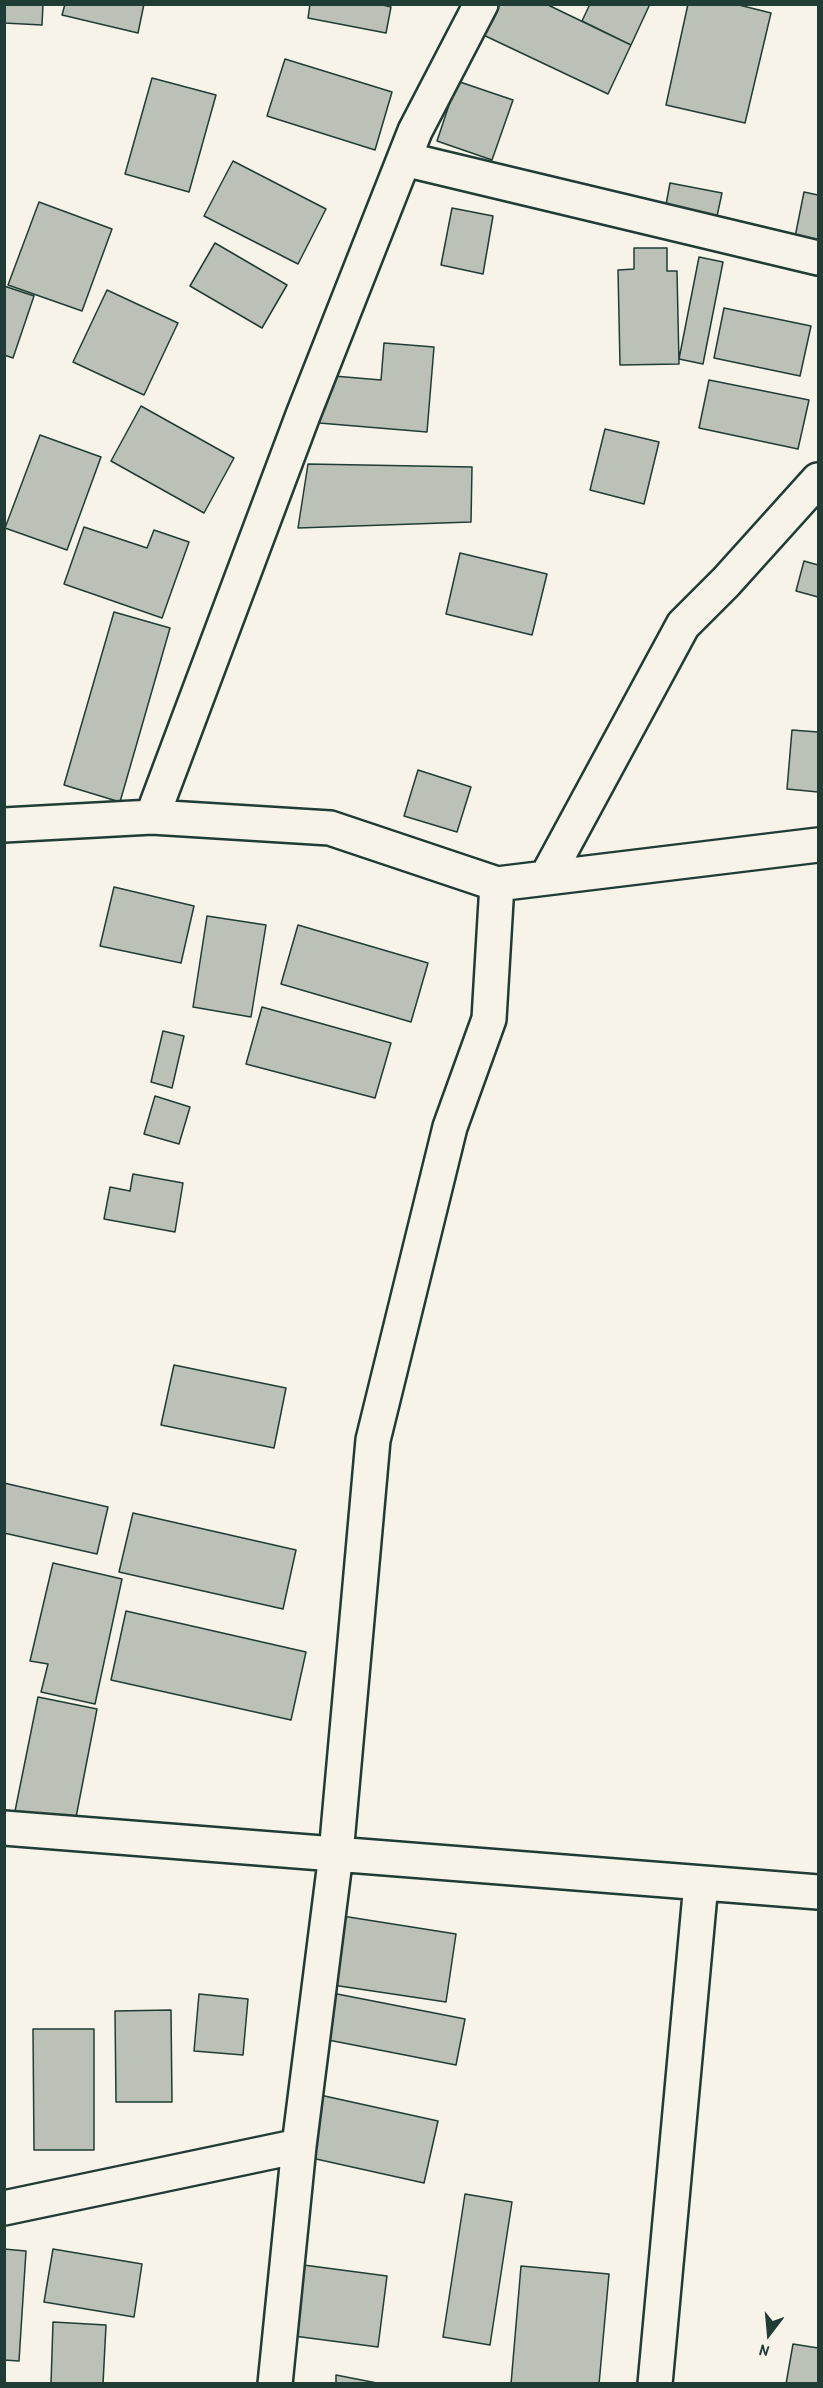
<!DOCTYPE html>
<html>
<head>
<meta charset="utf-8">
<style>
  body { margin:0 }
  #map { position:relative; width:823px; height:2388px; overflow:hidden; background:#f7f3e8; font-family:"Patrick Hand",sans-serif }
  canvas { display:block }
  .frame { position:absolute; inset:0; border:6px solid #1f3d34; pointer-events:none }
  .north { position:absolute; left:739px; top:2304px; width:60px; height:60px; -webkit-text-stroke:4px #f7f3e8; paint-order:stroke; rotate:196deg; font-size:16px; font-weight:700; line-height:24px; text-align:center; color:#1f3d34 }
  .north::after { content:''; display:block; margin:auto; width:21px; height:27px; background:#1f3d34; clip-path:polygon(50% 0,100% 100%,50% 72%,0 100%) }
</style>
</head>
<body>
<div id="map">
<canvas width="823" height="2388"></canvas>
<div class="frame"></div>
<div class="north">N</div>
</div>
<script>
const g = document.querySelector('canvas').getContext('2d');
g.lineJoin = 'round';
function paint(path, color) { g.fillStyle = color; g.fill(path, 'evenodd'); }
function stroke(path, color, width, dash) { g.strokeStyle = color; g.lineWidth = width; g.lineCap = dash ? 'butt' : 'round'; g.setLineDash(dash || []); g.stroke(path); }
const building = new Path2D(`
  M 4,4 L 43,4 L 42,25 L 4,23 Z
  M 65,4 L 144,4 L 138,33 L 62,15 Z
  M 310,4 L 379,4 L 391,7 L 386,33 L 308,18 Z
  M 490,4 L 546,4 L 631,45 L 608,94 L 477,32 Z
  M 590,4 L 650,4 L 631,45 L 582,21 Z
  M 688,4 L 735,4 L 771,13 L 745,123 L 666,105 Z
  M 285,59 L 392,92 L 375,150 L 267,116 Z
  M 152,78 L 216,95 L 189,192 L 125,174 Z
  M 457,81 L 513,100 L 492,160 L 437,141 Z
  M 233,161 L 326,209 L 298,264 L 204,216 Z
  M 670,183 L 722,193 L 714,230 L 663,221 Z
  M 804,192 L 818,195 L 818,252 L 793,247 Z
  M 39,202 L 112,229 L 82,311 L 8,285 Z
  M 452,208 L 493,216 L 483,274 L 441,265 Z
  M 215,243 L 287,285 L 262,328 L 190,286 Z
  M 634,248 L 667,248 L 667,271 L 677,271 L 679,364 L 620,365 L 618,270 L 634,269 Z
  M 699,257 L 723,262 L 703,364 L 679,359 Z
  M 4,286 L 34,296 L 13,358 L 4,355 Z
  M 107,290 L 178,323 L 144,395 L 73,362 Z
  M 724,308 L 811,326 L 800,376 L 714,358 Z
  M 384,343 L 434,347 L 427,432 L 319,423 L 322,375 L 381,380 Z
  M 709,380 L 809,400 L 798,449 L 699,428 Z
  M 141,406 L 234,458 L 204,513 L 111,461 Z
  M 605,429 L 659,442 L 644,504 L 590,490 Z
  M 40,435 L 101,457 L 67,550 L 5,528 Z
  M 308,464 L 472,467 L 471,522 L 298,528 Z
  M 84,527 L 147,548 L 154,530 L 189,542 L 162,618 L 64,584 Z
  M 460,553 L 547,574 L 532,635 L 446,614 Z
  M 804,561 L 818,565 L 818,597 L 796,591 Z
  M 114,612 L 170,628 L 120,802 L 64,785 Z
  M 792,730 L 818,732 L 818,792 L 787,789 Z
  M 418,770 L 471,787 L 457,832 L 404,816 Z
  M 114,887 L 194,906 L 181,963 L 100,946 Z
  M 207,916 L 266,925 L 251,1017 L 193,1007 Z
  M 298,925 L 428,963 L 411,1022 L 281,984 Z
  M 262,1007 L 391,1043 L 375,1098 L 246,1064 Z
  M 163,1031 L 184,1036 L 172,1088 L 151,1082 Z
  M 155,1096 L 190,1107 L 179,1144 L 144,1134 Z
  M 133,1174 L 183,1183 L 175,1232 L 104,1219 L 110,1187 L 130,1191 Z
  M 174,1365 L 286,1388 L 274,1448 L 161,1425 Z
  M 4,1483 L 108,1507 L 97,1554 L 4,1533 Z
  M 133,1513 L 296,1550 L 283,1609 L 119,1572 Z
  M 53,1563 L 122,1579 L 95,1704 L 41,1692 L 48,1664 L 30,1661 Z
  M 126,1611 L 306,1652 L 291,1720 L 111,1680 Z
  M 38,1697 L 97,1709 L 71,1843 L 11,1831 Z
  M 336,1915 L 456,1934 L 446,2002 L 326,1984 Z
  M 327,1992 L 465,2019 L 456,2065 L 318,2038 Z
  M 199,1994 L 248,1999 L 243,2055 L 194,2051 Z
  M 171,2010 L 172,2102 L 116,2102 L 115,2011 Z
  M 33,2029 L 94,2029 L 94,2150 L 34,2150 Z
  M 311,2093 L 438,2121 L 424,2183 L 298,2155 Z
  M 465,2194 L 512,2202 L 490,2345 L 443,2337 Z
  M 4,2249 L 26,2251 L 19,2361 L 4,2360 Z
  M 53,2249 L 142,2264 L 134,2317 L 44,2302 Z
  M 296,2264 L 387,2276 L 378,2347 L 286,2335 Z
  M 521,2266 L 609,2274 L 599,2384 L 511,2384 Z
  M 53,2322 L 106,2325 L 103,2384 L 51,2384 Z
  M 793,2344 L 818,2348 L 818,2384 L 786,2384 Z
  M 336,2375 L 382,2384 L 336,2384 Z`);
paint(building, '#bbc1b6');
stroke(building, '#1f3d34', 1.5);
const street = new Path2D(`
  M 404,159 L 818,258
  M 152,817 L 303,415 L 415,131 L 481,4
  M 4,825 L 152,817 L 330,828 L 497,884 L 818,845
  M 546,878 L 683,625 L 726,582 L 818,480
  M 4,1828 L 818,1892
  M 4,2208 L 299,2146
  M 275,2384 L 299,2146 L 336,1854 L 373,1440 L 450,1127 L 489,1019 L 497,884
  M 655,2384 L 701,1883`);
stroke(street, '#1f3d34', 38);
stroke(street, '#f7f3e8', 33);
</script>
</body>
</html>
